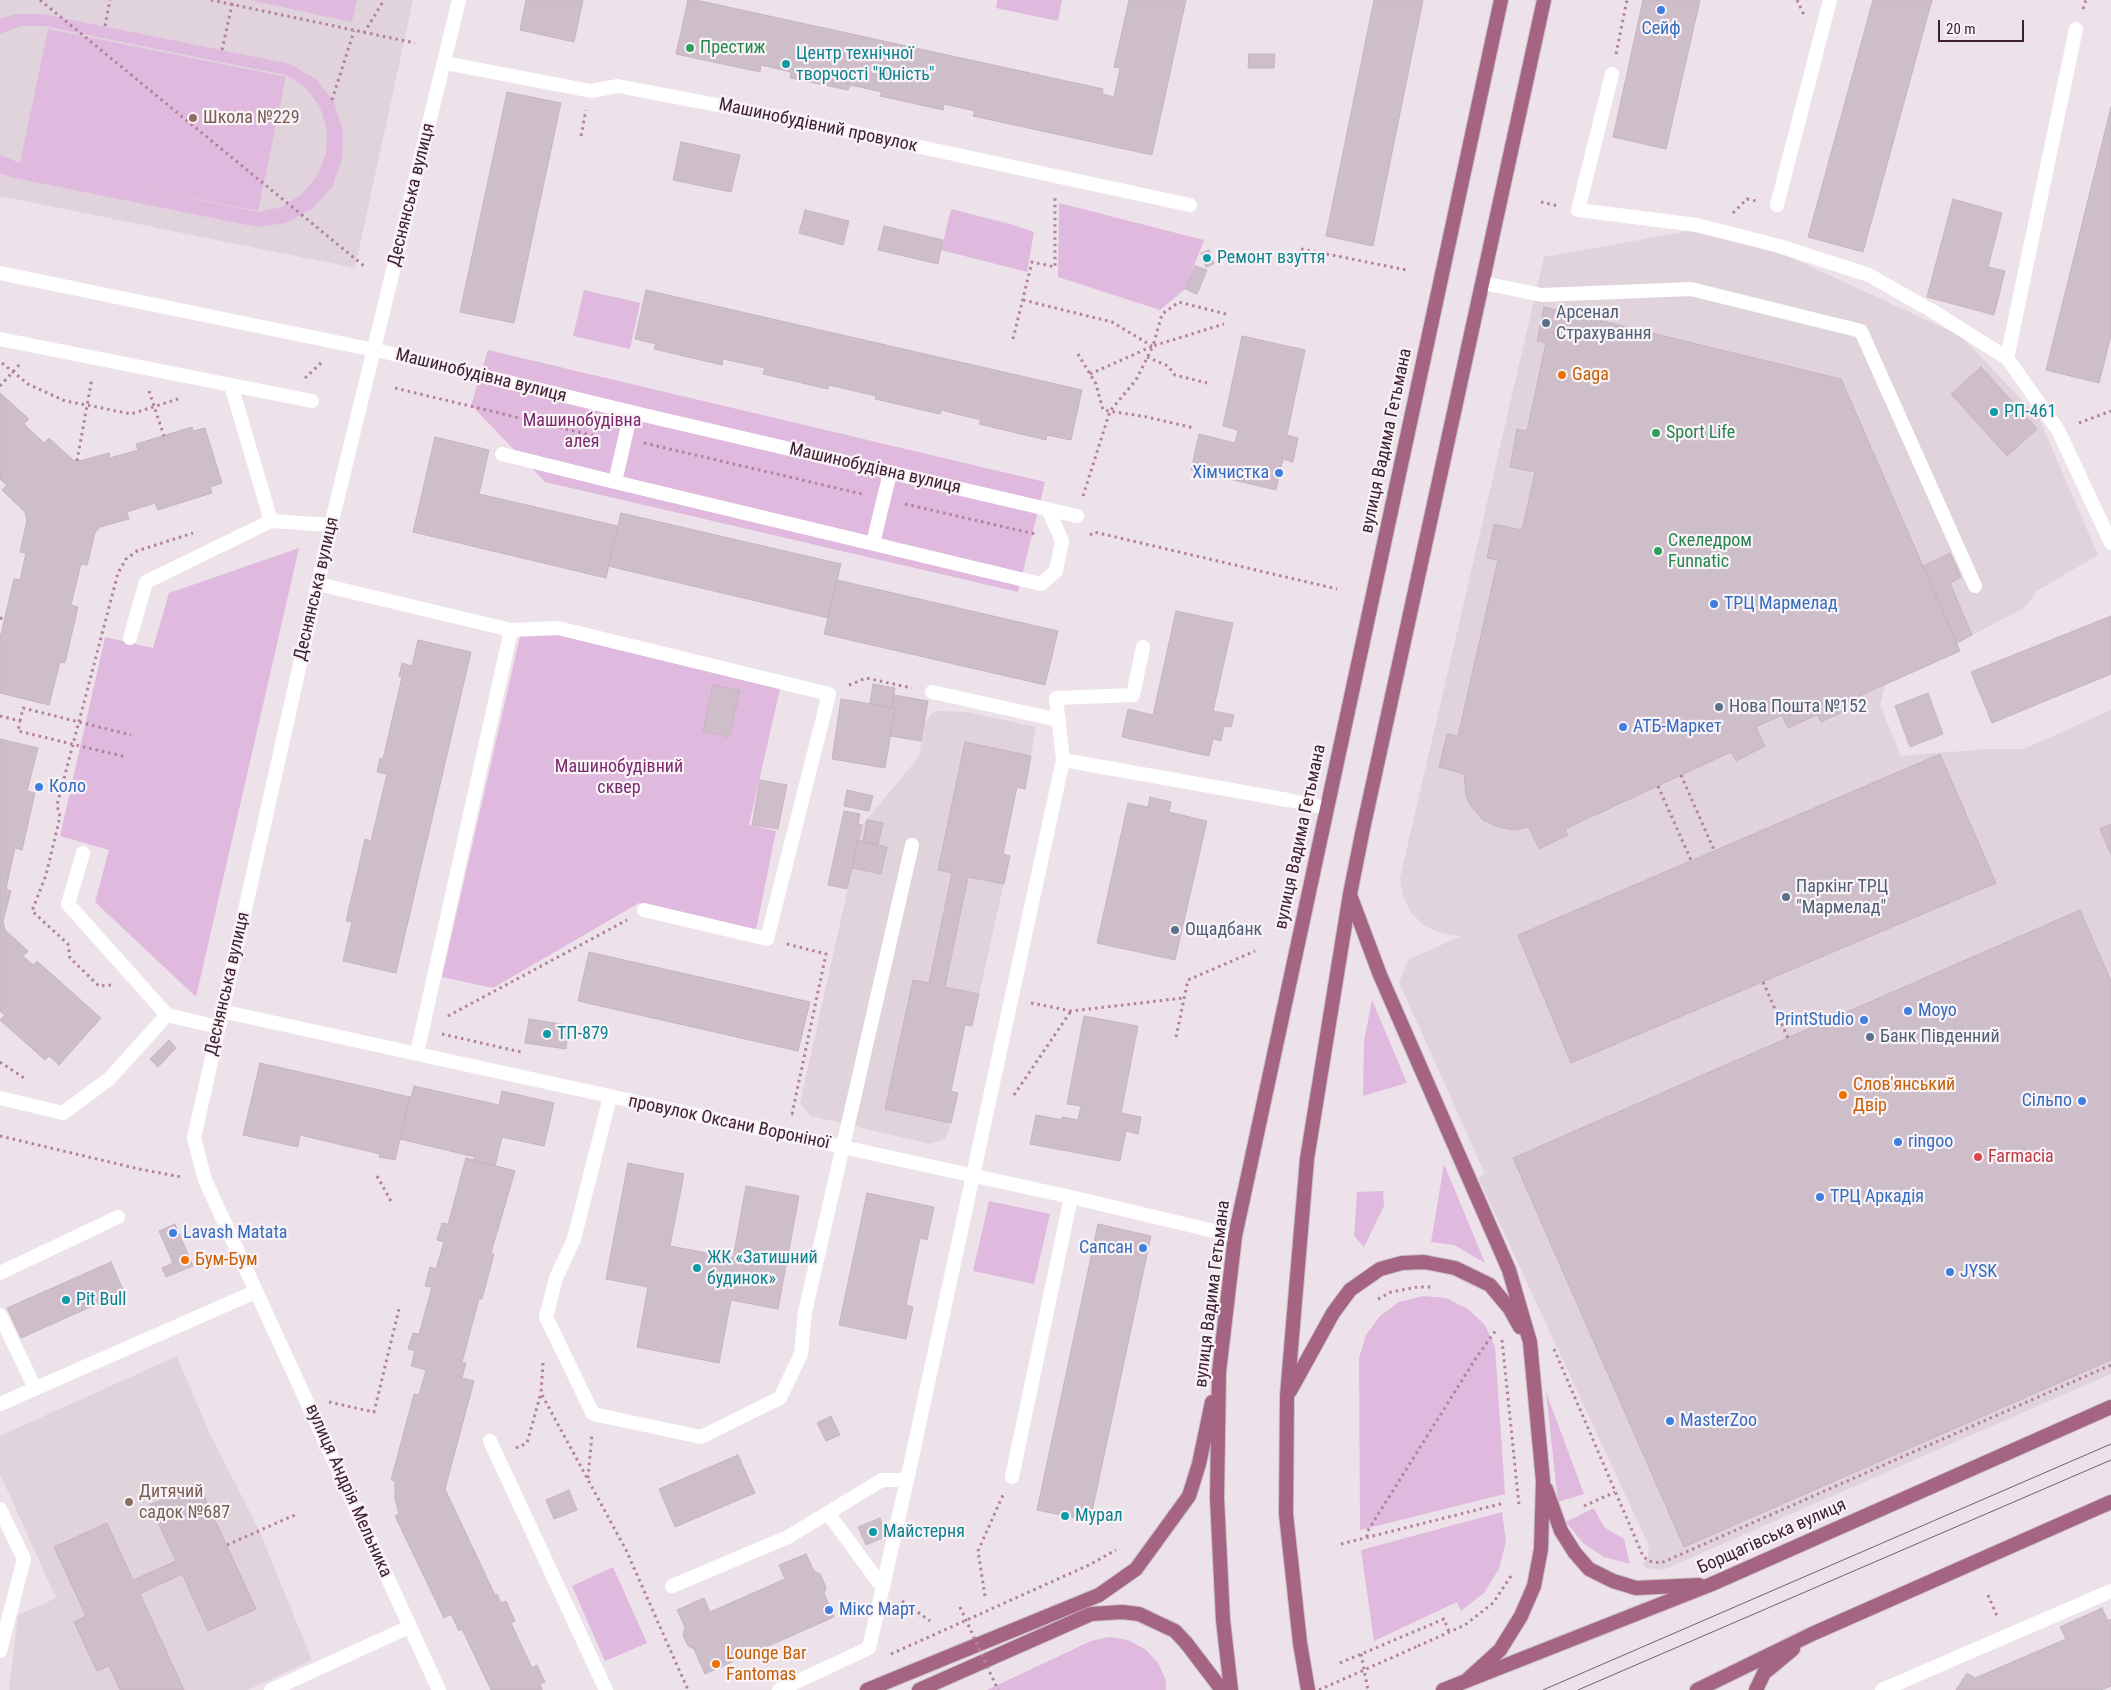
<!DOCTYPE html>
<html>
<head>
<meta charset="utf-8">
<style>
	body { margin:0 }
	#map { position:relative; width:2111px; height:1690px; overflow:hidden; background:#ede2ea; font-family:"Roboto Condensed",sans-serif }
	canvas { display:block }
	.scale { position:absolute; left:1938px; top:20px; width:86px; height:22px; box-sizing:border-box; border:2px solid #402130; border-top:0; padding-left:6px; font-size:15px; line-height:18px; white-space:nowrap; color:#402130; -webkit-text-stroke:4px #f9f3f8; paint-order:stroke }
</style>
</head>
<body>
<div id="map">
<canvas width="2111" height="1690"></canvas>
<div class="scale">20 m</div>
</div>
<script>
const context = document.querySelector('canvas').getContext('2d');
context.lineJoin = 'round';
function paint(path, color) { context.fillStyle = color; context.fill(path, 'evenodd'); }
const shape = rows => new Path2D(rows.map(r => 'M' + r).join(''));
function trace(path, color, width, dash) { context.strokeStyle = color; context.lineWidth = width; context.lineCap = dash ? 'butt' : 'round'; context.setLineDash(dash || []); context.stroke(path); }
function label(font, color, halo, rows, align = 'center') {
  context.font = font + ' "Roboto Condensed",sans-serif'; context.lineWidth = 4.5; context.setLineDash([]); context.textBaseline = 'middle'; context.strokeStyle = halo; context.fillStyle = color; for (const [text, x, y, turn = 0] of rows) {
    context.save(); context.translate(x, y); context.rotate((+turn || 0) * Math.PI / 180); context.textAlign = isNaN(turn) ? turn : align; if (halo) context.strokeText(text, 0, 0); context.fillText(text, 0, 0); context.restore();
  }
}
paint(shape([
	[0,0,413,0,355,268,0,196],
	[1689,231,1779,252,1961,336,2039,418,2098,555,2037,591,2024,608,1957,643,1960,651,1885,685,1880,705,1901,756,1988,749,2024,749,2111,710,2111,1374,1663,1570,1646,1568,1643,1564,1647,1559,1649,1546,1478,1177,1485,1174,1399,982,1409,959,1462,936,1444,934,1426,927,1412,914,1403,897,1400,878,1544,257],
	[934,711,967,712,1036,727,1025,789,1017,788,1003,854,1010,856,972,1026,965,1025,951,1091,958,1093,951,1123,945,1139,930,1144,811,1116,800,1103,862,825,919,757,925,722],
	[177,1356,207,1428,259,1530,312,1660,248,1690,9,1690,18,1615,56,1598,0,1474,0,1436]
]), '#e1d3dc');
paint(shape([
	[250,0,357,0,352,22],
	[997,0,1062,0,1058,21,996,8],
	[15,14,43,14,290,64,316,79,334,102,343,130,342,160,332,187,312,209,286,223,257,227,10,177,0,173,0,155,20,163,48,29,286,77,258,211,132,186,258,212,282,207,302,194,317,176,326,154,327,130,320,107,306,88,286,75,44,26,21,26,0,34,0,19],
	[1059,203,1204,240,1185,289,1160,310,1058,277],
	[951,209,1010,224,1034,232,1027,272,941,250],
	[584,290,640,303,630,349,573,336],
	[488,350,1045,482,1018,592,545,482,471,405],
	[299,548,196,997,95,902,109,850,60,836,105,637,153,648,169,593],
	[558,631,781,685,749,825,776,831,756,930,639,903,493,988,442,977,521,632],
	[1372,1000,1407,1083,1363,1096,1364,1041],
	[1444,1164,1485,1263,1454,1245,1431,1242],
	[1383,1191,1384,1206,1364,1247,1354,1236,1357,1192],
	[989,1201,1050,1214,1034,1284,973,1271],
	[1423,1296,1446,1298,1468,1309,1485,1325,1495,1347,1505,1494,1360,1530,1359,1358,1366,1335,1380,1316,1399,1302],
	[1546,1392,1584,1494,1558,1502],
	[1594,1508,1604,1527,1624,1539,1630,1564,1604,1557,1583,1543,1566,1522],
	[1502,1512,1506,1541,1499,1569,1484,1593,1461,1611,1457,1602,1374,1641,1361,1550],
	[613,1567,647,1643,605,1661,572,1586],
	[1109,1637,1128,1640,1145,1649,1158,1663,1166,1680,1166,1690,987,1690,1091,1641]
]), '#e0bade');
const building = shape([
	[526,0,583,0,574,42,520,30,526,0],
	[688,0,696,0,1103,89,1102,94,1114,97,1120,68,1114,67,1129,0,1186,0,1152,155,973,116,975,111,944,104,943,110,880,96,882,92,850,85,848,90,790,78,791,72,761,65,760,72,676,54,688,0],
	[1374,0,1423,0,1373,246,1326,236,1374,0],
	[1643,0,1700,0,1666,149,1613,137,1643,0],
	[1873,0,1932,0,1863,252,1808,237,1873,0],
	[1249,54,1275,54,1274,68,1248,68,1249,54],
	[507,92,561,103,514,323,460,312,507,92],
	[2111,107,2111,335,2099,383,2046,370,2111,107],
	[681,142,740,155,731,192,673,180,681,142],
	[1953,199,2002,213,1988,267,2005,271,1994,315,1927,297,1953,199],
	[805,210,849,221,843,245,799,233,805,210],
	[884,226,943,240,938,264,878,250,884,226],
	[1209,250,1214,264,1206,267,1201,253,1209,250],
	[1195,266,1207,270,1197,294,1185,289,1195,266],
	[646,290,1082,390,1071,440,1047,435,1046,440,979,424,981,420,941,410,940,414,875,399,876,396,829,385,828,389,763,374,765,368,723,359,722,365,654,349,656,344,635,339,646,290],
	[1544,307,1841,379,1960,651,1848,701,1851,708,1821,722,1817,715,1788,728,1782,715,1756,727,1765,746,1736,761,1731,752,1565,829,1568,835,1539,849,1529,827,1514,830,1498,827,1483,820,1471,806,1466,796,1464,774,1439,767,1447,734,1458,736,1498,560,1487,558,1494,524,1522,530,1535,472,1510,467,1517,429,1527,431,1546,343,1537,341,1544,307],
	[1242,336,1305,350,1287,435,1298,438,1293,462,1283,459,1276,490,1191,470,1199,434,1235,443,1238,430,1223,426,1242,336],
	[1981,367,2037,429,2007,456,1951,394,1981,367],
	[0,393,29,419,24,424,44,443,49,438,73,460,80,461,109,453,110,458,138,450,136,444,192,427,193,431,205,428,222,483,210,487,212,493,158,510,155,503,127,512,129,519,100,527,95,533,87,565,81,564,71,605,78,607,65,663,60,662,49,705,0,693,0,638,14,579,20,580,26,553,20,552,27,520,25,512,2,490,7,485,0,479,0,393],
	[435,437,489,450,479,494,618,526,606,578,413,532,435,437],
	[621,513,841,564,828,618,608,566,621,513],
	[1950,553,1961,577,1950,583,1972,635,1957,643,1923,566,1950,553],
	[837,580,1058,631,1045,685,824,634,837,580],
	[1176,611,1233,623,1213,711,1234,715,1231,727,1224,726,1221,741,1213,739,1209,756,1122,737,1128,709,1153,715,1176,611],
	[2111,616,2111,674,1992,723,1971,672,2111,616],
	[418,640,471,652,396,973,343,961,352,922,346,921,365,839,371,841,387,774,377,772,380,758,383,759,402,677,399,676,402,663,412,666,418,640],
	[873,684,895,688,892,708,870,704,873,684],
	[713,685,740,691,729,737,703,731,713,685],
	[1928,693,1943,734,1910,747,1895,706,1928,693],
	[894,695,928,701,921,741,890,736,895,708,892,708,894,695],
	[841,699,895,708,885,768,832,759,841,699],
	[0,739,38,748,27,791,35,793,22,850,15,848,6,889,11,891,3,921,5,930,28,951,23,956,33,965,37,961,101,1018,59,1065,49,1056,45,1060,0,1020,5,1015,0,1011,0,739],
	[965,742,1031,756,1025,789,1017,787,1003,854,1010,856,1004,884,968,877,945,987,979,994,972,1026,965,1025,951,1091,958,1093,951,1123,885,1109,913,980,929,983,952,873,938,870,965,742],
	[1940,754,1996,883,1571,1063,1518,935,1940,754],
	[760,780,787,785,778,829,752,825,760,780],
	[847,790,873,796,869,811,844,806,847,790],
	[1150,797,1171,802,1169,812,1207,821,1175,960,1097,943,1128,803,1148,807,1150,797],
	[844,811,860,814,858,824,862,825,847,889,828,885,844,811],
	[867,820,883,823,878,845,863,842,867,820],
	[2111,824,2111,855,2100,829,2111,824],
	[858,840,887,847,881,874,852,868,858,840],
	[2080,910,2111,981,2111,1360,1684,1547,1513,1158,2080,910],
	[589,952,810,1002,798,1051,578,1001,589,952],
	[1084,1016,1138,1026,1121,1113,1141,1117,1138,1134,1126,1131,1120,1161,1030,1144,1036,1115,1062,1120,1062,1117,1078,1120,1081,1106,1067,1104,1084,1016],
	[529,1019,569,1025,566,1049,525,1043,529,1019],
	[169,1040,176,1048,158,1067,150,1059,169,1040],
	[260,1063,410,1097,395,1160,379,1157,380,1154,300,1135,298,1147,243,1135,260,1063],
	[414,1086,499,1105,502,1091,554,1103,544,1146,502,1137,495,1166,474,1161,475,1157,400,1139,410,1097,411,1098,414,1086],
	[466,1158,515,1171,491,1253,494,1254,482,1299,479,1299,462,1362,466,1363,462,1378,474,1381,445,1489,495,1595,497,1594,501,1603,506,1601,515,1621,511,1623,532,1668,537,1665,545,1682,540,1684,542,1690,491,1690,462,1629,459,1631,451,1614,444,1618,395,1516,399,1514,395,1499,395,1481,391,1480,414,1394,419,1395,426,1370,411,1366,415,1351,408,1349,413,1333,419,1334,432,1287,425,1286,430,1267,436,1269,444,1242,437,1240,442,1223,448,1224,466,1158],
	[628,1163,684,1174,670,1246,733,1258,746,1186,799,1196,778,1309,731,1300,719,1363,637,1347,648,1287,606,1279,628,1163],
	[867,1193,934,1207,927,1240,920,1238,906,1305,913,1307,906,1339,839,1325,867,1193],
	[175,1224,193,1266,166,1277,162,1268,173,1263,159,1231,175,1224],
	[1098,1224,1151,1236,1090,1521,1037,1510,1098,1224],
	[111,1262,124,1292,21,1338,7,1308,111,1262],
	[831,1416,840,1435,826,1441,817,1423,831,1416],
	[738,1455,755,1493,675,1527,659,1489,738,1455],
	[198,1483,256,1609,208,1631,182,1574,140,1594,184,1690,120,1690,109,1666,97,1671,74,1622,86,1616,54,1547,107,1523,133,1580,176,1561,150,1505,198,1483],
	[569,1490,577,1510,554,1519,546,1500,569,1490],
	[880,1518,887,1536,866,1545,858,1527,880,1518],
	[806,1554,814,1571,820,1574,826,1587,824,1593,834,1617,705,1674,694,1649,688,1646,683,1635,685,1627,677,1610,704,1598,710,1612,785,1579,779,1565,806,1554],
	[2102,1608,2108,1621,2111,1619,2111,1686,2101,1690,1956,1690,1967,1673,1975,1678,2066,1639,2060,1627,2102,1608]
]);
paint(building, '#cebec9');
trace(building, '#c7b4c1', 1);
const primary = shape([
	[1350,895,1380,975,1509,1270,1530,1342,1543,1481,1541,1549,1534,1586,1521,1616,1500,1650,1467,1680],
	[1290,1391,1333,1313,1350,1290,1380,1269,1402,1263,1424,1262,1455,1268,1490,1285,1510,1309,1520,1327],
	[1546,1489,1561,1531,1575,1553,1589,1569,1613,1581,1636,1588,1699,1585],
	[867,1690,1099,1595,1136,1569,1189,1496,1199,1464,1212,1402],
	[919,1690,1091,1614,1122,1612,1139,1614,1175,1631,1187,1644,1222,1690],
	[1231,1690,1223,1620,1217,1498,1219,1372,1235,1236,1501,0],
	[1308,1690,1300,1643,1286,1514,1287,1396,1307,1159,1350,894,1363,829,1544,0],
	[1443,1690,1712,1584,2111,1407],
	[1697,1690,1812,1634,2111,1502],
	[1756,1690,1764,1673,1793,1649]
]);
trace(primary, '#cac1c5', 16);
trace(shape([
	[40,0,364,266],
	[211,0,415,43],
	[1797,0,1804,15],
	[2083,9,2086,0],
	[105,26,110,0],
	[364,33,384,0],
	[222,50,233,0],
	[1616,54,1627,0],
	[332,100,354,31],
	[581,136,586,110],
	[1541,202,1558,206],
	[1733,213,1747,199,1756,201],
	[1301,249,1407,270],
	[1023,300,1112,322,1152,346],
	[1013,339,1032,262,1055,267,1055,196],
	[1078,354,1096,384,1103,410,1147,417,1194,428],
	[1147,357,1168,366,1175,375,1207,383],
	[2,363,28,384,65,401,87,405,131,414,181,398],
	[1090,374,1153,346,1162,314,1179,302,1226,314],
	[305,378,322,362],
	[0,386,20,364],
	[395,388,603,438],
	[149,391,164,436],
	[2079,423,2111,411],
	[644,443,862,494],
	[77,461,92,378],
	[1083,496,1110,411,1136,380,1153,346,1224,324],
	[905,504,1035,534],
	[1090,535,1094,532,1337,589],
	[0,618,4,619],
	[849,685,866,678,912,688],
	[0,716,20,721,18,731,126,757],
	[20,721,23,708,131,735],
	[1681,775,1714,850],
	[1658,786,1691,860],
	[787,944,826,954,792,1114,790,1113],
	[1763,982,1788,1038],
	[111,985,99,986,70,958,68,944,32,911,46,875,60,817,57,805,118,573,126,559,137,551,193,533],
	[1031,1003,1071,1011,1184,998],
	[448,1016,627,920],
	[442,1034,521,1052],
	[1176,1037,1188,980,1255,951],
	[0,1062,27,1080],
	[1014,1095,1071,1011],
	[0,1136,139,1169,182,1177],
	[377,1176,392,1203],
	[1378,1299,1391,1292,1418,1287,1432,1287],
	[1502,1340,1519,1505],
	[1554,1349,1643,1556,1648,1561,1661,1563,2111,1365],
	[543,1363,541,1393,626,1550,688,1690],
	[329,1402,374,1412,399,1309],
	[516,1448,527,1443,541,1393],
	[588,1478,592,1434],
	[1584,1506,1615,1492],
	[1367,1537,1367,1532,1476,1358,1496,1330],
	[1341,1544,1504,1503],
	[227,1545,297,1514],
	[1988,1595,1997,1616],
	[985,1596,978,1551,1003,1495],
	[902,1601,930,1621],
	[1418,1646,1465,1625,1493,1603,1513,1573],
	[891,1654,1089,1565,1116,1550],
	[1361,1654,1368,1690],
	[1340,1663,1444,1619,1449,1632]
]), '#b3819c', 3, [2.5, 4]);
trace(shape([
	[2076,29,2007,358,2058,430,2111,543],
	[445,63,591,91,618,86,795,120,1190,205],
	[1612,74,1578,210,1697,225,1779,246,1869,275,1934,312,2007,358],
	[1777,205,1830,0],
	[1483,283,1542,295,1691,289,1861,331,1975,586],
	[0,339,231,385,271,521],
	[231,385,312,401],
	[502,454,615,482,631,412],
	[615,482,1041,584,1056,571,1062,541,1048,509],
	[873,543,890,473],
	[318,584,511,630,558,628,829,694,767,939,644,910],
	[130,638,146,582,271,521,331,525],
	[932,692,1059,720],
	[1063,760,1288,800,1327,808],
	[83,853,68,904,167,1015,218,1027],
	[417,1053,511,630],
	[610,1097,574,1239,556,1278,546,1317,593,1414,701,1437,780,1398,801,1354,805,1312,912,845],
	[0,1098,63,1113,109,1079,167,1015],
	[0,1273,118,1217],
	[0,1315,35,1388],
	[0,1404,255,1292],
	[490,1441,606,1690],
	[1012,1477,1071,1197],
	[0,1509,24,1559,0,1651],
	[828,1513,883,1588],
	[672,1586,788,1537,882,1480,907,1480,1063,760,1056,698,1133,695,1143,647],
	[271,1690,409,1627],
	[779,1690,869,1648,907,1480],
	[1882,1690,2111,1591]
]), '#fff', 14);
trace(shape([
	[0,273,389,353,631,412,1077,516],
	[221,1011,1071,1197,1235,1236],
	[439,1690,205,1180,194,1138,331,525,459,0]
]), '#fff', 14);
trace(primary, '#a56484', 14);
trace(shape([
	[1543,1690,2111,1444],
	[1578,1690,2111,1460]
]), '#7b5b6b', 1);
trace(shape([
	[960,1607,998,1690],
	[1319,1690,1418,1646]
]), '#b3819c', 3, [2.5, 4]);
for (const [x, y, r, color] of [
	[1661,10,5,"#3f7fe0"],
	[690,48,5,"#2e9e5b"],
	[786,64,5,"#0f9aa8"],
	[193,118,5,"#8d6e63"],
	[1207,258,5,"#0f9aa8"],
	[1546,323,5,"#5c6f8a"],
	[1562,375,5,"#e8710a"],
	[1994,412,5,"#0f9aa8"],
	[1656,433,5,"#2e9e5b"],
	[1279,473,5,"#3f7fe0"],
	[1658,551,5,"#2e9e5b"],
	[1714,604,5,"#3f7fe0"],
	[1719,707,5,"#5c6f8a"],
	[1623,727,5,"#3f7fe0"],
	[39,787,5,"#3f7fe0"],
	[1786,897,5,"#5c6f8a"],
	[1175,930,5,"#5c6f8a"],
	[1908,1011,5,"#3f7fe0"],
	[1864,1020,5,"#3f7fe0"],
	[547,1034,5,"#0f9aa8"],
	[1870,1037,5,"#5c6f8a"],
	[1843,1095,5,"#e8710a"],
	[2082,1101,5,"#3f7fe0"],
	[1898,1142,5,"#3f7fe0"],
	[1978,1157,5,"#e0444e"],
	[1820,1197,5,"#3f7fe0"],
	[173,1233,5,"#3f7fe0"],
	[1143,1248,5,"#3f7fe0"],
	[185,1260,5,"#e8710a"],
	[697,1268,5,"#0f9aa8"],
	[1950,1272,5,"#3f7fe0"],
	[66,1300,5,"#0f9aa8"],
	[1670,1421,5,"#3f7fe0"],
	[129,1502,5,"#8d6e63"],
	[1065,1516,5,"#0f9aa8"],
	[873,1532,5,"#0f9aa8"],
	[829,1610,5,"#3f7fe0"],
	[716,1664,5,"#e8710a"]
]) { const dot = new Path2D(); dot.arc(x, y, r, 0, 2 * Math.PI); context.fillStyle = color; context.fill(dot); trace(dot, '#f9f3f8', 2); }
label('18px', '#366cbe', '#f9f3f8', [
	["Сейф",1661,29,"center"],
	["Хімчистка",1269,473,"right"],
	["ТРЦ Мармелад",1724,604],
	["АТБ-Маркет",1633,727],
	["Коло",49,787],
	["Moyo",1918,1011],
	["PrintStudio",1854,1020,"right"],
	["Сільпо",2072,1101,"right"],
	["ringoo",1908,1142],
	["ТРЦ Аркадія",1830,1197],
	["Lavash Matata",183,1233],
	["Сапсан",1133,1248,"right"],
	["JYSK",1960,1272],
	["MasterZoo",1680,1421],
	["Мікс Март",839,1610]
], 'left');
label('18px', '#27864d', '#f9f3f8', [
	["Престиж",700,48],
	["Sport Life",1666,433],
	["Скеледром",1668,541],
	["Funnatic",1668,562]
], 'left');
label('18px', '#0d838f', '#f9f3f8', [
	["Центр технічної",796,54],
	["творчості \"Юність\"",796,75],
	["Ремонт взуття",1217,258],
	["РП-461",2004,412],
	["ТП-879",557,1034],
	["ЖК «Затишний",707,1258],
	["будинок»",707,1279],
	["Pit Bull",76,1300],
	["Мурал",1075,1516],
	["Майстерня",883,1532]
], 'left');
label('18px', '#785e54', '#f9f3f8', [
	["Школа №229",203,118],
	["Дитячий",139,1492],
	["садок №687",139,1513]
], 'left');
label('18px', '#402130', '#f9f3f8', [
	["Машинобудівний провулок",818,126,12],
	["Деснянська вулиця",412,195,-76],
	["Машинобудівна вулиця",481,376,14],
	["вулиця Вадима Гетьмана",1387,441,-78],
	["Машинобудівна вулиця",875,469,13],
	["Деснянська вулиця",317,589,-77],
	["вулиця Вадима Гетьмана",1301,837,-78],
	["Деснянська вулиця",228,984,-77],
	["провулок Оксани Вороніної",729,1123,12],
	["вулиця Вадима Гетьмана",1213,1294,-83],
	["вулиця Андрія Мельника",348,1491,66],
	["Борщагівська вулиця",1772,1537,-24]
]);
label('18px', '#4e5e75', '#f9f3f8', [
	["Арсенал",1556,313],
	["Страхування",1556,334],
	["Нова Пошта №152",1729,707],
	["Паркінг ТРЦ",1796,887],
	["\"Мармелад\"",1796,908],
	["Ощадбанк",1185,930],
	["Банк Південний",1880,1037]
], 'left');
label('18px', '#c56008', '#f9f3f8', [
	["Gaga",1572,375],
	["Слов'янський",1853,1085],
	["Двір",1853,1106],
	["Бум-Бум",195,1260],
	["Lounge Bar",726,1654],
	["Fantomas",726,1675]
], 'left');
label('18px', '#79296d', '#f9f3f8', [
	["Машинобудівна",582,421],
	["алея",582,442],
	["Машинобудівний",619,767],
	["сквер",619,788]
]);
label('18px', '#be3a42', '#f9f3f8', [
	["Farmacia",1988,1157]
], 'left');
</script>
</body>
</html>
